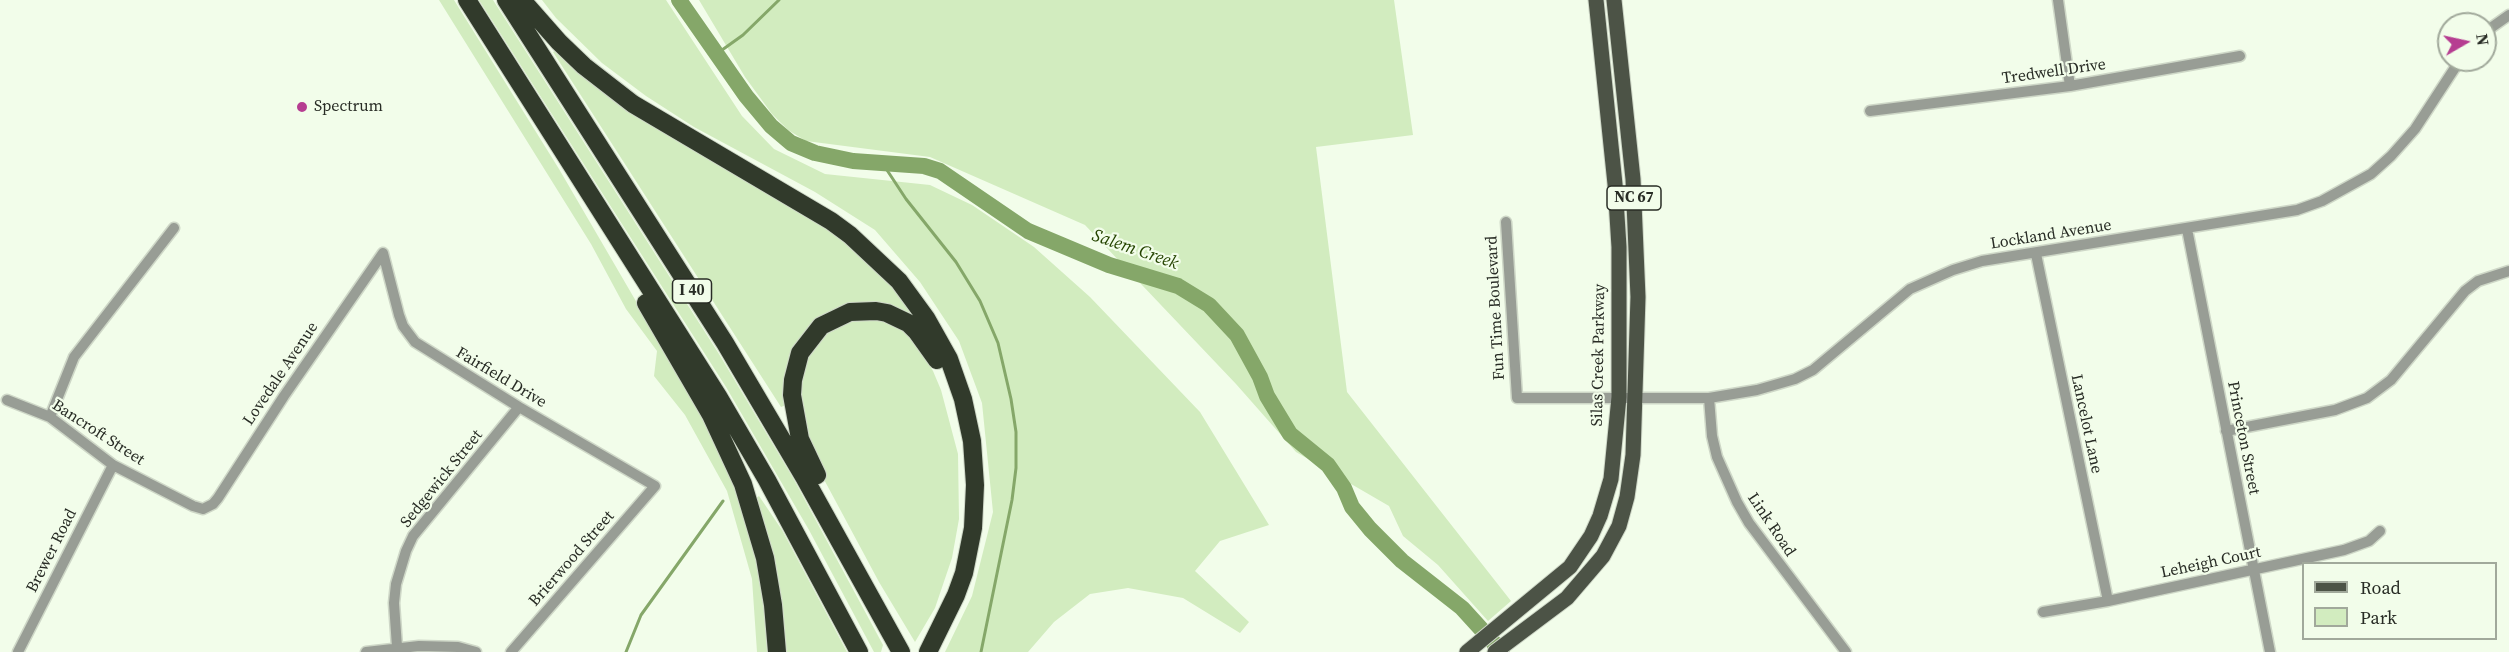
<!DOCTYPE html>
<html>
<head>
<meta charset="utf-8">
<style>
	body { margin:0 }
	#map { position:relative; width:2509px; height:652px; overflow:hidden; background:#f2fdea; font-family:"Source Serif 4",serif }
	canvas { display:block }
	.legend { position:absolute; left:2302px; top:562px; width:195px; height:78px; box-sizing:border-box; background:#f2fdea; border:2px solid #a1a99b; margin:0; padding:8px 10px; list-style:none; font-size:18px; color:#282c25 }
	.legend li { display:flex; align-items:center; gap:12px; height:30px }
	.legend b { width:30px; border:2px solid #a1a99b }
	.north { position:absolute; left:2437px; top:12px; width:60px; height:60px; box-sizing:border-box; background:#f2fdea; border:2px solid #a1a99b; border-radius:50%; rotate:81deg; font-size:16px; font-weight:700; line-height:24px; text-align:center; color:#282c25 }
	.north::after { content:''; display:block; margin:auto; width:21px; height:27px; background:#b63d91; clip-path:polygon(50% 0,100% 100%,50% 72%,0 100%) }
</style>
</head>
<body>
<div id="map">
<canvas width="2509" height="652"></canvas>
<ul class="legend">
<li><b style="height:8px;background:#4c5346"></b>Road</li>
<li><b style="height:16px;background:#d2ecbf"></b>Park</li>
</ul>
<div class="north">N</div>
</div>
<script>
const context = document.querySelector('canvas').getContext('2d');
context.lineJoin = 'round';
function paint(path, color) { context.fillStyle = color; context.fill(path, 'evenodd'); }
const shape = rows => new Path2D(rows.map(r => 'M' + r).join(''));
function trace(path, color, width, dash) { context.strokeStyle = color; context.lineWidth = width; context.lineCap = dash ? 'butt' : 'round'; context.setLineDash(dash || []); context.stroke(path); }
function label(font, color, halo, rows, align = 'center') {
  context.font = font + ' "Source Serif 4",serif'; context.lineWidth = 4.5; context.setLineDash([]); context.textBaseline = 'middle'; context.strokeStyle = halo; context.fillStyle = color; for (const [text, x, y, turn = 0] of rows) {
    context.save(); context.translate(x, y); context.rotate((+turn || 0) * Math.PI / 180); context.textAlign = isNaN(turn) ? turn : align; if (halo) context.strokeText(text, 0, 0); context.fillText(text, 0, 0); context.restore();
  }
}
paint(shape([
	[439,0,454,0,559,169,690,394,719,451,733,480,756,557,765,612,767,652,757,652,752,579,727,491,685,415,654,376,657,351,626,309,591,244],
	[479,0,493,0,719,354,793,478,855,593,883,645,881,652,874,652,809,530,726,387],
	[542,0,666,0,742,116,774,149,825,174,930,185,972,205,1034,247,1090,297,1200,412,1269,525,1220,541,1195,571,1249,622,1240,633,1183,598,1128,588,1090,594,1054,622,1028,652,945,652,972,596,993,512,982,403,959,341,920,282,875,230,815,192,694,127,646,96,602,63,556,18],
	[699,0,1394,0,1413,135,1316,147,1347,392,1511,601,1488,621,1438,565,1403,536,1389,506,1296,452,1236,384,1085,225,930,157,806,141,788,130,772,114,745,77],
	[558,49,837,233,879,268,915,316,824,319,786,405,781,407,553,52],
	[848,318,886,320,909,332,933,371,941,390,958,454,959,519,952,558,935,608,915,642,879,582,813,459,797,405,801,367,819,335],
	[759,496,782,530,847,652,783,652,755,499]
]), '#d2ecbf');
trace(shape([
	[715,55,743,35,779,0],
	[883,164,906,199,956,262,980,301,998,343,1011,399,1016,432,1016,468,1012,500,981,652],
	[626,652,641,615,723,501]
]), '#85a769', 3);
trace(shape([
	[679,0,746,96,771,126,791,143,815,153,853,161,924,166,940,171,1028,231,1109,265,1178,286,1209,305,1237,335,1260,377,1267,396,1290,434,1328,465,1344,488,1352,507,1370,529,1402,561,1462,608,1502,652]
]), '#85a769', 16);
const minor = shape([
	[2058,0,2070,86],
	[2485,32,2509,15],
	[1870,111,2070,86,2240,56],
	[1506,222,1517,398,1709,398,1757,390,1795,379,1813,370,1910,289,1953,270,1982,261,2297,210,2322,201,2371,174,2391,156,2415,129,2460,60],
	[2187,229,2270,652],
	[383,253,399,315,403,326,415,342,519,407,655,486,511,652],
	[2036,254,2108,601],
	[1709,398,1712,436,1717,457,1737,502,1749,523,1846,652],
	[7,400,50,417,113,465,193,506,203,509,213,504,218,498,284,396,383,253],
	[50,417,74,357,174,228],
	[2226,431,2335,410,2367,398,2391,380,2465,291,2478,281,2509,271],
	[2043,612,2108,601,2344,550,2369,541,2380,531],
	[397,647,394,603,396,584,406,551,413,536,519,407],
	[18,652,113,465],
	[366,652,419,646,458,647,476,652]
]);
const primary = shape([
	[1467,652,1570,567,1591,536,1600,516,1611,479,1619,397,1619,247,1615,184,1596,0],
	[1495,652,1567,598,1603,556,1619,526,1627,497,1633,455,1638,297,1633,179,1614,0]
]);
const motorway = shape([
	[467,0,718,396,767,480,859,652],
	[506,0,725,343,804,477,901,652],
	[522,0,559,42,584,66,633,104,831,221,850,235,899,281,926,318,949,359,963,399,972,441,975,485,973,528,964,573,956,595,928,652],
	[646,303,711,415,743,484,765,558,773,605,777,652],
	[817,475,800,439,792,395,793,380,800,353,821,326,850,312,876,311,887,313,908,323,917,332,937,360]
]);
trace(minor, '#ced7c7', 13);
trace(primary, '#ced7c7', 17);
trace(motorway, '#ced7c7', 20);
trace(minor, '#989d95', 10);
trace(primary, '#4c5346', 15);
trace(motorway, '#313a2b', 18);
for (const [x, y, r, color] of [
	[302,107,6,"#b63d91"]
]) { const dot = new Path2D(); dot.arc(x, y, r, 0, 2 * Math.PI); context.fillStyle = color; context.fill(dot); trace(dot, '#f2fdea', 2); }
for (const [x, y, w] of [
	[1634,198,54],
	[692,291,39]
]) { const box = new Path2D(); box.roundRect(x - w / 2, y - 12, w, 24, 4.5); context.fillStyle = '#f2fdea'; context.fill(box); trace(box, '#282c25', 1.5); }
label('bold 15px', '#282c25', null, [
	["NC 67",1634,198],
	["I 40",692,291]
]);
label('16px', '#282c25', '#f2fdea', [
	["Tredwell Drive",2054,72,-8],
	["Lockland Avenue",2051,235,-9],
	["Fun Time Boulevard",1496,308,-93],
	["Silas Creek Parkway",1599,355,-89],
	["Lovedale Avenue",281,374,-56],
	["Fairfield Drive",501,378,31],
	["Lancelot Lane",2086,424,78],
	["Bancroft Street",98,433,33],
	["Princeton Street",2243,438,79],
	["Sedgewick Street",442,479,-51],
	["Link Road",1771,525,56],
	["Brewer Road",52,551,-63],
	["Brierwood Street",572,559,-49],
	["Leheigh Court",2211,563,-12]
]);
label('16px', '#282c25', '#f2fdea', [
	["Spectrum",314,107]
], 'left');
label('italic 18px', '#254400', '#f2fdea', [
	["Salem Creek",1135,250,19]
]);
</script>
</body>
</html>
